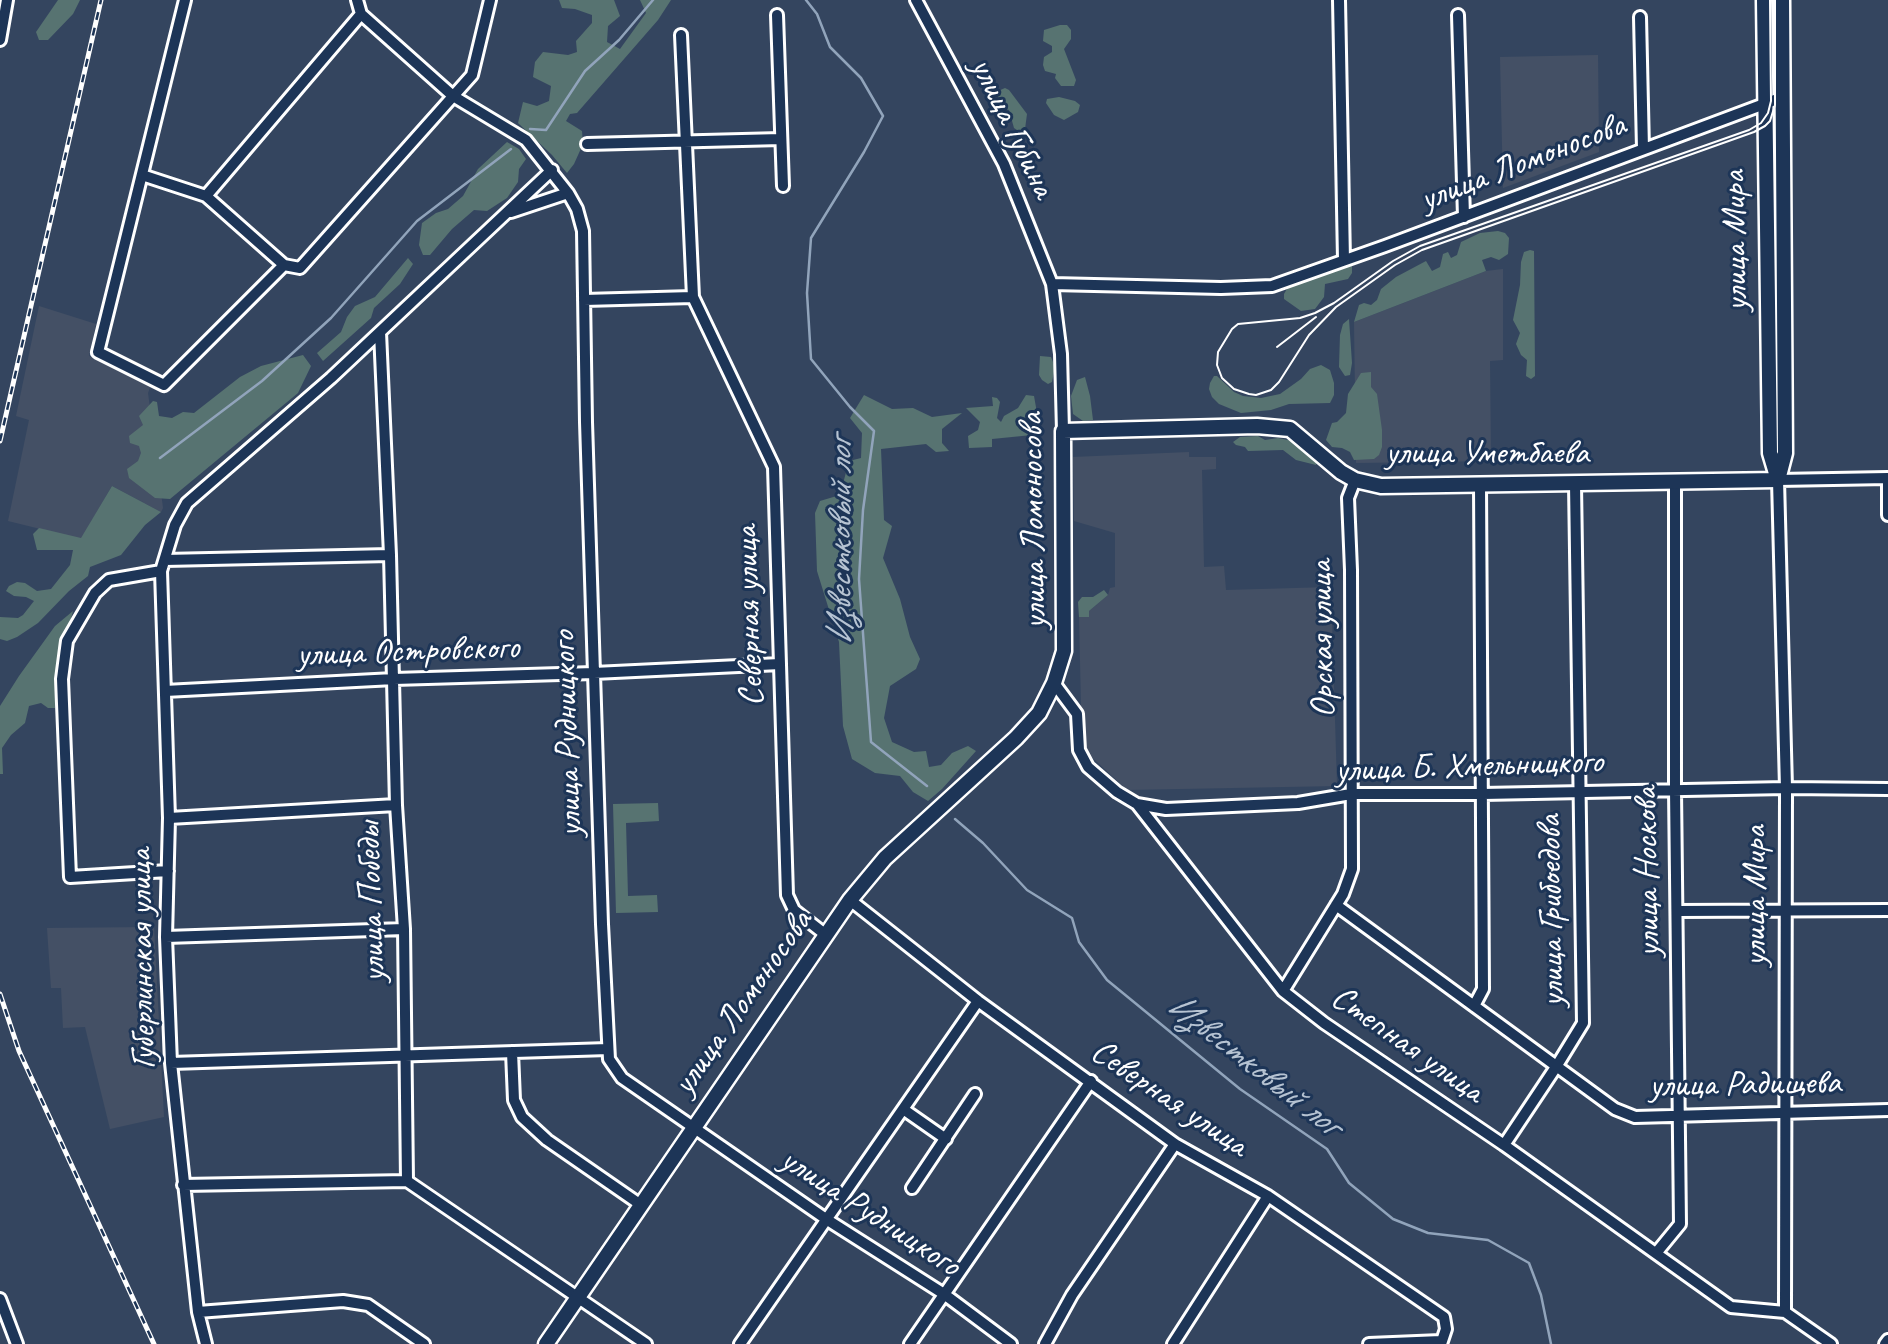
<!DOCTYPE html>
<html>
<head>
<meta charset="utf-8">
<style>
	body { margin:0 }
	canvas { display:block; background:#34455f }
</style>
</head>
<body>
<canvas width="1888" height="1344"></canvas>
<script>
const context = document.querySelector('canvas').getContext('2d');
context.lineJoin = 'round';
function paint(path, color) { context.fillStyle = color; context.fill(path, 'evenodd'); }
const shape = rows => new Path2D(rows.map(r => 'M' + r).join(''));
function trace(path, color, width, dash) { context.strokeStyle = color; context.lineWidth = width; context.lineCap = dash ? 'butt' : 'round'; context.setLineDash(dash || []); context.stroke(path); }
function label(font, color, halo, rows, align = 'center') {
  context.font = font + ' Caveat,sans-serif'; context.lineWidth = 6; context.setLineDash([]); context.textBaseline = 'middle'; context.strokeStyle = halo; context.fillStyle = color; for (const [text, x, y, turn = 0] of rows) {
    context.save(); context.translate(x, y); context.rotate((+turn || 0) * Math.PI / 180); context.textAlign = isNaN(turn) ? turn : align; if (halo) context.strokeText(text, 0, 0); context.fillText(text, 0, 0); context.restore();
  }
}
paint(shape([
	[1598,55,1599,152,1503,188,1500,57],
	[1503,269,1503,360,1490,361,1491,461,1356,463,1354,322,1486,271],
	[39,306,96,324,89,356,152,382,148,393,163,508,161,512,112,486,81,539,8,521,29,420,16,416],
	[1189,452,1189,457,1216,457,1216,469,1202,470,1204,567,1224,566,1226,590,1331,587,1337,786,1127,790,1082,748,1079,617,1089,617,1089,611,1108,595,1110,588,1115,587,1115,533,1074,521,1073,457],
	[154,927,164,1117,110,1129,85,1027,63,1028,61,988,51,988,47,928]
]), '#445065');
paint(shape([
	[58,0,80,0,73,14,48,40,39,40,36,32],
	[559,0,614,0,620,16,608,26,607,42,620,49,646,13,640,0,671,0,658,20,577,113,570,114,566,121,582,131,583,144,574,164,567,173,552,155,518,123,523,102,537,106,549,101,551,86,533,77,535,62,543,52,568,55,577,52,576,41,592,23,592,15,575,9,562,8],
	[1060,25,1067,25,1071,30,1071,39,1064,49,1076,80,1074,86,1061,86,1055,78,1056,74,1045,71,1043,65,1044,57,1052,52,1052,46,1043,41,1044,30],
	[1005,88,1009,90,1027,114,1025,129,1020,132,1014,128,1009,110,1002,108,998,100,998,91],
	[1059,97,1075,101,1080,105,1078,112,1064,120,1054,115,1046,103,1047,99],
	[507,142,519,149,526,159,519,169,518,182,507,198,487,211,474,210,452,229,430,255,423,255,419,245,422,223,436,213,448,209,463,196,478,169],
	[1498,231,1505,233,1509,238,1508,254,1499,260,1491,257,1482,260,1486,271,1354,322,1359,305,1364,303,1371,305,1377,300,1381,289,1396,277,1426,261,1432,271,1440,267,1443,254,1448,252,1451,258,1457,255,1461,242,1480,233],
	[1530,250,1534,251,1535,376,1531,379,1526,376,1527,360,1521,355,1516,344,1520,333,1513,320,1520,285,1521,262,1524,252],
	[408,258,413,264,400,284,374,308,371,318,323,361,317,353,341,332,347,317,355,306,375,297],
	[1348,263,1352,266,1352,273,1348,279,1325,284,1324,297,1315,309,1301,311,1284,299,1284,294,1288,287],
	[1349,319,1352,363,1350,375,1345,376,1339,367,1340,335,1343,324],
	[303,355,311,366,298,393,170,499,155,498,129,478,127,469,138,461,141,453,139,446,130,443,129,436,143,425,139,416,153,401,157,402,159,416,172,418,183,412,194,413,240,377,261,366],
	[1040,356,1051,357,1055,367,1052,382,1048,384,1042,380,1039,375],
	[1321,365,1330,370,1334,383,1334,395,1330,403,1289,404,1271,410,1241,413,1219,404,1212,397,1209,389,1210,383,1214,376,1217,376,1234,392,1243,396,1261,398,1280,394,1301,379,1310,369],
	[1371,372,1371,387,1377,394,1382,430,1382,447,1379,455,1374,459,1354,460,1350,452,1342,448,1332,447,1326,440,1332,423,1337,422,1346,413,1348,394,1361,373],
	[1085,377,1090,396,1093,420,1083,421,1073,414,1071,396,1077,380],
	[864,395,892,409,913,408,932,417,962,413,942,429,942,443,949,451,936,452,926,444,881,449,884,520,892,526,883,558,900,599,910,637,920,659,916,669,890,686,884,718,892,742,914,752,926,751,929,767,941,765,952,753,968,746,976,751,942,789,928,801,913,792,900,776,875,773,852,759,843,726,839,642,817,571,815,513,820,501,840,495,849,461,861,458,862,433,850,418],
	[1026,395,1034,396,1037,413,1039,448,1033,448,1032,435,992,439,992,447,969,448,968,436,978,430,980,422,966,408,993,406,992,397,997,398,1000,402,997,418,1001,422,1004,416,1018,408],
	[1258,436,1265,440,1278,438,1298,442,1314,457,1317,462,1316,465,1296,460,1283,450,1248,451,1245,447,1236,445,1233,442,1240,437],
	[112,486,161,512,145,525,121,555,90,567,88,576,69,591,38,623,17,637,7,641,0,639,0,617,18,618,23,615,34,601,26,597,14,596,6,591,9,586,17,582,25,583,37,591,51,589,70,565,73,550,37,550,33,534,39,528,81,538],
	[1104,590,1108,595,1089,611,1089,617,1079,617,1078,602,1082,597,1093,597],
	[73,611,55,682,55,708,48,708,41,703,29,706,25,723,11,735,2,748,3,774,0,774,0,706,19,676,55,626],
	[658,803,659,821,626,823,628,896,657,895,658,912,616,913,613,804]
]), '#577371');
trace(shape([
	[806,0,817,14,830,47,861,78,883,116,864,152,811,238,807,293,811,359,850,407,874,431,863,510,859,579,871,742,927,786],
	[530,129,546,130,585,71,619,40,653,0],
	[160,458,262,381,331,318,417,221,511,149],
	[955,819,983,843,1027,890,1072,918,1079,942,1107,980,1240,1089,1327,1149,1349,1183,1393,1219,1428,1233,1488,1240,1529,1263,1541,1295,1551,1344]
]), '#91a4bb', 2.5);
const minor = shape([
	[185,0,98,352,164,385,284,265,300,268,472,75,490,0],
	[357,0,361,14],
	[916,0,1004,164,1052,284,1061,354,1063,431],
	[1339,0,1344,260],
	[361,14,453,96,526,140,568,193,577,209,583,231,586,422,602,924,609,1059,622,1078,826,1219,944,1294,1011,1344],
	[777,15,783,186],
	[1458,15,1464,217],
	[1640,17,1643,149],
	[681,35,693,297,774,467,787,895,794,910,826,935],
	[0,40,7,0],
	[587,144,781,139],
	[142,175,206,196,284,265],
	[206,196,361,14],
	[511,212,568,193],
	[1052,284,1221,288,1272,286,1385,246,1783,97],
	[584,300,693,297],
	[380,332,390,555,396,805,404,929,407,1181,646,1344],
	[1888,478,1888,515],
	[165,560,390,555],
	[161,571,109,580,95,593,67,641,62,679,70,877,168,871],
	[1054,683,1077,714,1079,750,1088,767,1117,792,1137,804,1283,991,1324,1023,1504,1145,1731,1307,1785,1312,1831,1344],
	[165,691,394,679,594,673,780,664],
	[1137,804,1166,809,1298,803,1351,794,1483,794,1786,788,1888,789],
	[169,818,396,805],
	[850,900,978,1001,1175,1144,1268,1196,1444,1317,1446,1329,1441,1344],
	[1336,905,1615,1109,1635,1117,1888,1110],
	[1677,911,1888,910],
	[166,937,404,929],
	[1283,991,1343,894,1352,869,1351,570,1348,498,1355,480],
	[1474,1006,1483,989,1480,486],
	[512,1052,514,1100,522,1117,547,1140,641,1205],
	[171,1063,608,1049],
	[903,1109,946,1139],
	[1504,1145,1556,1067,1583,1023,1575,484],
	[183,1185,407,1181],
	[912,1188,975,1094],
	[1657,1252,1680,1224,1675,790,1675,482],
	[0,1299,17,1344],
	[198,1312,343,1301,368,1305,424,1344],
	[1785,1312,1786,788,1778,480,1888,478],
	[206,1344,198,1312,171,1063,166,937,169,818,161,571,175,525,187,503,331,378,552,170],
	[740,1344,978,1001],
	[910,1344,1091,1081],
	[1045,1344,1072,1295,1175,1144],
	[1173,1344,1268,1196],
	[1369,1344,1441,1341],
	[1885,1344,1888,1340]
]);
const major = shape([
	[1764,0,1770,453,1778,480],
	[1778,480,1785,453,1782,0],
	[546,1344,850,900,885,858,1016,738,1039,713,1054,683,1064,651,1063,431,1257,426,1290,429,1341,472,1355,480,1381,486,1778,480]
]);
trace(minor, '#fff', 16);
trace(major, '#fff', 19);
trace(minor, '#1d3557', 10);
trace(major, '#1d3557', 14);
trace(shape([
	[1770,0,1771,101,1768,113,1761,123,1749,130,1420,246,1393,261,1334,303,1315,313,1300,318,1238,324,1232,329,1218,352,1217,365,1222,378,1234,389,1249,394,1256,395,1271,390,1279,382,1309,335,1336,307,1395,265,1422,250,1754,132,1765,126,1770,121,1775,105,1775,0],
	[1277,347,1316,317]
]), '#fff', 2);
const rail = shape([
	[0,441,101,0],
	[0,994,19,1051,154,1344]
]);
trace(rail, '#fff', 5);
trace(rail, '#1d3557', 2.5, [8]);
label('35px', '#fff', '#1d3557', [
	["улица Губина",1012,128,64],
	["улица Ломоносова",1523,163,-21],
	["улица Мира",1736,241,-91],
	["улица Уметбаева",1487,454],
	["улица Ломоносова",1034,521,-91],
	["Северная улица",750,616,-92],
	["Орская улица",1323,639,-91],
	["улица Островского",408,652,-2],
	["улица Рудницкого",568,734,-92],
	["улица Б. Хмельницкого",1469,767,-2],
	["улица Носкова",1648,872,-91],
	["улица Мира",1756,896,-90],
	["улица Победы",372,902,-92],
	["улица Грибоедова",1552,911,-91],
	["Губерлинская улица",143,959,-91],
	["улица Ломоносова",743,1003,-55],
	["Степная улица",1407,1045,35],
	["улица Радищева",1745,1085,-1],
	["Северная улица",1169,1099,34],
	["улица Рудницкого",870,1213,33]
]);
label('italic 37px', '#b6c3d2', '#1d3557', [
	["Известковый лог",841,542,-90],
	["Известковый лог",1253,1065,38]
]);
</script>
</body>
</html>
